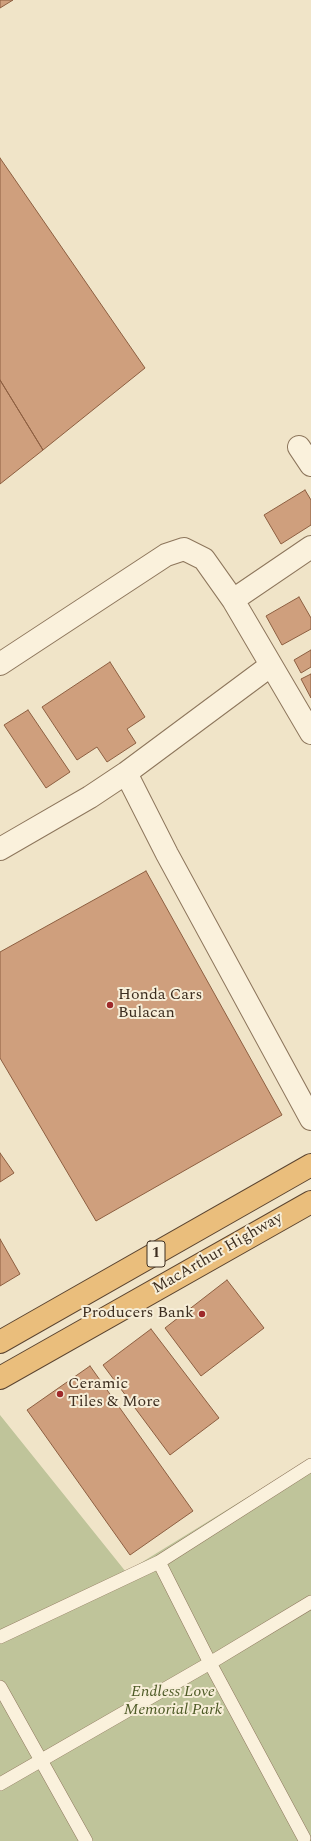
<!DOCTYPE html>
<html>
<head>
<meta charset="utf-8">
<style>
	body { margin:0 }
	canvas { display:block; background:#f0e4c8 }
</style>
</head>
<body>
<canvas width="311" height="1841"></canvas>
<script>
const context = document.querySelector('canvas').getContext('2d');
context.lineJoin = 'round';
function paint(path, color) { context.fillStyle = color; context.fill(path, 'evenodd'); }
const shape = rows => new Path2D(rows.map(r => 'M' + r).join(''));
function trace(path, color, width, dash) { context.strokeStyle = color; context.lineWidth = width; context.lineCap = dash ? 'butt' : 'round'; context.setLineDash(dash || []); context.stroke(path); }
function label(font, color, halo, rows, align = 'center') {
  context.font = font + ' Spectral,serif'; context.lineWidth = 4; context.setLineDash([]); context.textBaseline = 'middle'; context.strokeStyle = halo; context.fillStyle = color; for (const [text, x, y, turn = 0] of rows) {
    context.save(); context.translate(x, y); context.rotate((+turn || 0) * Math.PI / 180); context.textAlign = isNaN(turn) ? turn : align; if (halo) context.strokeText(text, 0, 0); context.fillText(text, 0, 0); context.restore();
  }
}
paint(shape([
	[0,1415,126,1572,311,1458,311,1841,0,1841]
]), '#bfc49a');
const building = shape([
	[0,0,13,0,0,8,0,0],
	[0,158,145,368,43,450,0,380,0,158],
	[0,380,43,450,0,484,0,380],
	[305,490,311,500,311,525,281,544,264,515,305,490],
	[299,597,311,618,311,629,282,645,266,616,299,597],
	[311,650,311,667,301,673,294,660,311,650],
	[110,662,145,717,127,729,136,743,107,762,97,747,77,760,42,707,110,662],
	[311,674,311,698,301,679,311,674],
	[28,710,70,772,46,788,4,725,28,710],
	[146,871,282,1115,96,1221,0,1058,0,952,146,871],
	[0,1153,14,1173,0,1182,0,1153],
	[0,1239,20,1274,0,1286,0,1239],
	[227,1280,264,1328,201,1376,165,1328,227,1280],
	[151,1329,219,1418,170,1455,103,1365,151,1329],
	[90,1366,193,1511,130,1555,27,1410,90,1366]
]);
paint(building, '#cf9f7d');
trace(building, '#8d5f41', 1);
const service = shape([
	[159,1562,210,1663,304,1838],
	[0,1637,159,1562,311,1465],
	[0,1687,86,1841],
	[0,1784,210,1663,311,1602]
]);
const minor = shape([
	[299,447,311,465],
	[233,600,311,547],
	[0,664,166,555,184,549,204,559,233,600,311,733],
	[126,773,167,854,311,1119],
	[0,849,90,797,126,773,270,666]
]);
const trunk = shape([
	[0,1342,311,1165],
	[0,1378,311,1202]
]);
trace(service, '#8d765c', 14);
trace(minor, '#8d765c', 24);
trace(trunk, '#5b4430', 24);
trace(service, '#faf1dc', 13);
trace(minor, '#faf1dc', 22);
trace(trunk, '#eabe7c', 22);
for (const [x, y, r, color] of [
	[110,1005,4,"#9e2a2b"],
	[202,1314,4,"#9e2a2b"],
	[60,1394,4,"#9e2a2b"]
]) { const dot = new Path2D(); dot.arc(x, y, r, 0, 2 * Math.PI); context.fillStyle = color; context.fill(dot); trace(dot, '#f7eed8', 1.5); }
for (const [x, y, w] of [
	[156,1254,18]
]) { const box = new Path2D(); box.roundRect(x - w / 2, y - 13, w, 26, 3); context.fillStyle = '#f7eed8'; context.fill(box); trace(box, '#3d2e20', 1); }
label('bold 15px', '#3d2e20', null, [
	["1",156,1254]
]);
label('16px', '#3d2e20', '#f7eed8', [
	["Honda Cars",118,996],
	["Bulacan",118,1014],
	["Producers Bank",194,1314,"right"],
	["Ceramic",68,1385],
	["Tiles & More",68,1403]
], 'left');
label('16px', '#3d2e20', '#f7eed8', [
	["MacArthur Highway",218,1254,-30]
]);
label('italic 16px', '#4d5a26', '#f7eed8', [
	["Endless Love",173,1693],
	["Memorial Park",173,1711]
]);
</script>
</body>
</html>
